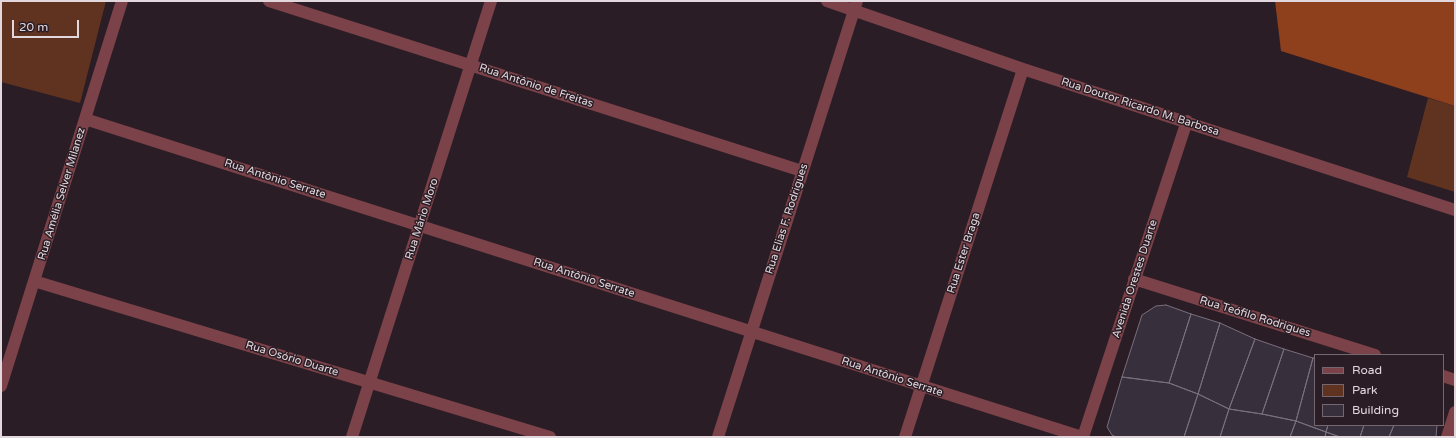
<!DOCTYPE html>
<html>
<head>
<meta charset="utf-8">
<style>
	body { margin:0 }
	#map { position:relative; width:1456px; height:438px; overflow:hidden; background:#2b1d25; font-family:"Varela Round",sans-serif }
	canvas { display:block }
	.frame { position:absolute; inset:0; border:2px solid #e1d7dd; pointer-events:none }
	.legend { position:absolute; left:1314px; top:354px; width:130px; height:72px; box-sizing:border-box; background:#2b1d25; border:1px solid #74676f; margin:0; padding:5px 7px; list-style:none; font-size:12px; color:#e1d7dd }
	.legend li { display:flex; align-items:center; gap:8px; height:20px }
	.legend b { width:20px; border:1px solid #74676f }
	.scale { position:absolute; left:12px; top:20px; width:67px; height:18px; box-sizing:border-box; border:2px solid #e1d7dd; border-top:0; padding-left:5px; font-size:12px; line-height:14px; white-space:nowrap; color:#e1d7dd; -webkit-text-stroke:3px #2b1d25; paint-order:stroke }
</style>
</head>
<body>
<div id="map">
<canvas width="1456" height="438"></canvas>
<div class="frame"></div>
<ul class="legend">
<li><b style="height:5px;background:#7b4249"></b>Road</li>
<li><b style="height:11px;background:#603321"></b>Park</li>
<li><b style="height:11px;background:#372f3c"></b>Building</li>
</ul>
<div class="scale">20 m</div>
</div>
<script>
const context = document.querySelector('canvas').getContext('2d');
context.lineJoin = 'round';
function paint(path, color) { context.fillStyle = color; context.fill(path, 'evenodd'); }
const shape = rows => new Path2D(rows.map(r => 'M' + r).join(''));
function trace(path, color, width, dash) { context.strokeStyle = color; context.lineWidth = width; context.lineCap = dash ? 'butt' : 'round'; context.setLineDash(dash || []); context.stroke(path); }
function label(font, color, halo, rows, align = 'center') {
  context.font = font + ' "Varela Round",sans-serif'; context.lineWidth = 3; context.setLineDash([]); context.textBaseline = 'middle'; context.strokeStyle = halo; context.fillStyle = color; for (const [text, x, y, turn = 0] of rows) {
    context.save(); context.translate(x, y); context.rotate((+turn || 0) * Math.PI / 180); context.textAlign = isNaN(turn) ? turn : align; if (halo) context.strokeText(text, 0, 0); context.fillText(text, 0, 0); context.restore();
  }
}
paint(shape([
	[1,1,106,1,80,103,1,82],
	[1428,98,1455,106,1455,192,1407,177]
]), '#603321');
paint(shape([
	[1275,1,1455,1,1455,106,1281,51]
]), '#8e3f1c');
const building = shape([
	[1166,305,1191,314,1169,383,1122,377,1142,315,1156,306,1166,305],
	[1191,314,1220,323,1198,394,1169,383,1191,314],
	[1220,323,1255,339,1229,409,1198,394,1220,323],
	[1255,339,1284,349,1262,414,1229,409,1255,339],
	[1284,349,1313,358,1296,421,1262,414,1284,349],
	[1313,358,1315,358,1315,425,1328,425,1326,432,1296,421,1313,358],
	[1122,377,1169,383,1198,394,1184,437,1116,437,1112,435,1107,427,1122,377],
	[1198,394,1229,409,1220,437,1184,437,1198,394],
	[1229,409,1262,414,1296,421,1290,437,1220,437,1229,409],
	[1296,421,1326,432,1325,437,1290,437,1296,421],
	[1328,425,1364,425,1360,437,1340,437,1326,432,1328,425],
	[1364,425,1394,425,1389,437,1360,437,1364,425],
	[1394,425,1437,425,1436,437,1389,437,1394,425],
	[1326,432,1340,437,1325,437,1326,432]
]);
paint(building, '#372f3c');
trace(building, '#796f7e', 1);
trace(shape([
	[269,1,802,171],
	[827,1,1023,69,1455,210],
	[85,119,1082,437],
	[1134,279,1375,355],
	[34,281,550,437],
	[1443,376,1455,380],
	[1,386,122,1],
	[352,437,491,1],
	[718,437,857,1],
	[905,437,1023,69],
	[1083,437,1187,121],
	[1447,437,1455,412]
]), '#7b4249', 12);
label('11px', '#e1d7dd', '#2b1d25', [
	["Rua Antônio de Freitas",536,86,18],
	["Rua Doutor Ricardo M. Barbosa",1140,107,18],
	["Rua Antônio Serrate",275,179,18],
	["Rua Amélia Selver Milanez",62,194,-73],
	["Rua Mário Moro",422,219,-72],
	["Rua Elias F. Rodrigues",787,219,-72],
	["Rua Ester Braga",964,253,-72],
	["Rua Antônio Serrate",584,278,18],
	["Avenida Orestes Duarte",1135,279,-72],
	["Rua Teófilo Rodrigues",1255,317,17],
	["Rua Osório Duarte",292,359,17],
	["Rua Antônio Serrate",892,377,18]
]);
</script>
</body>
</html>
